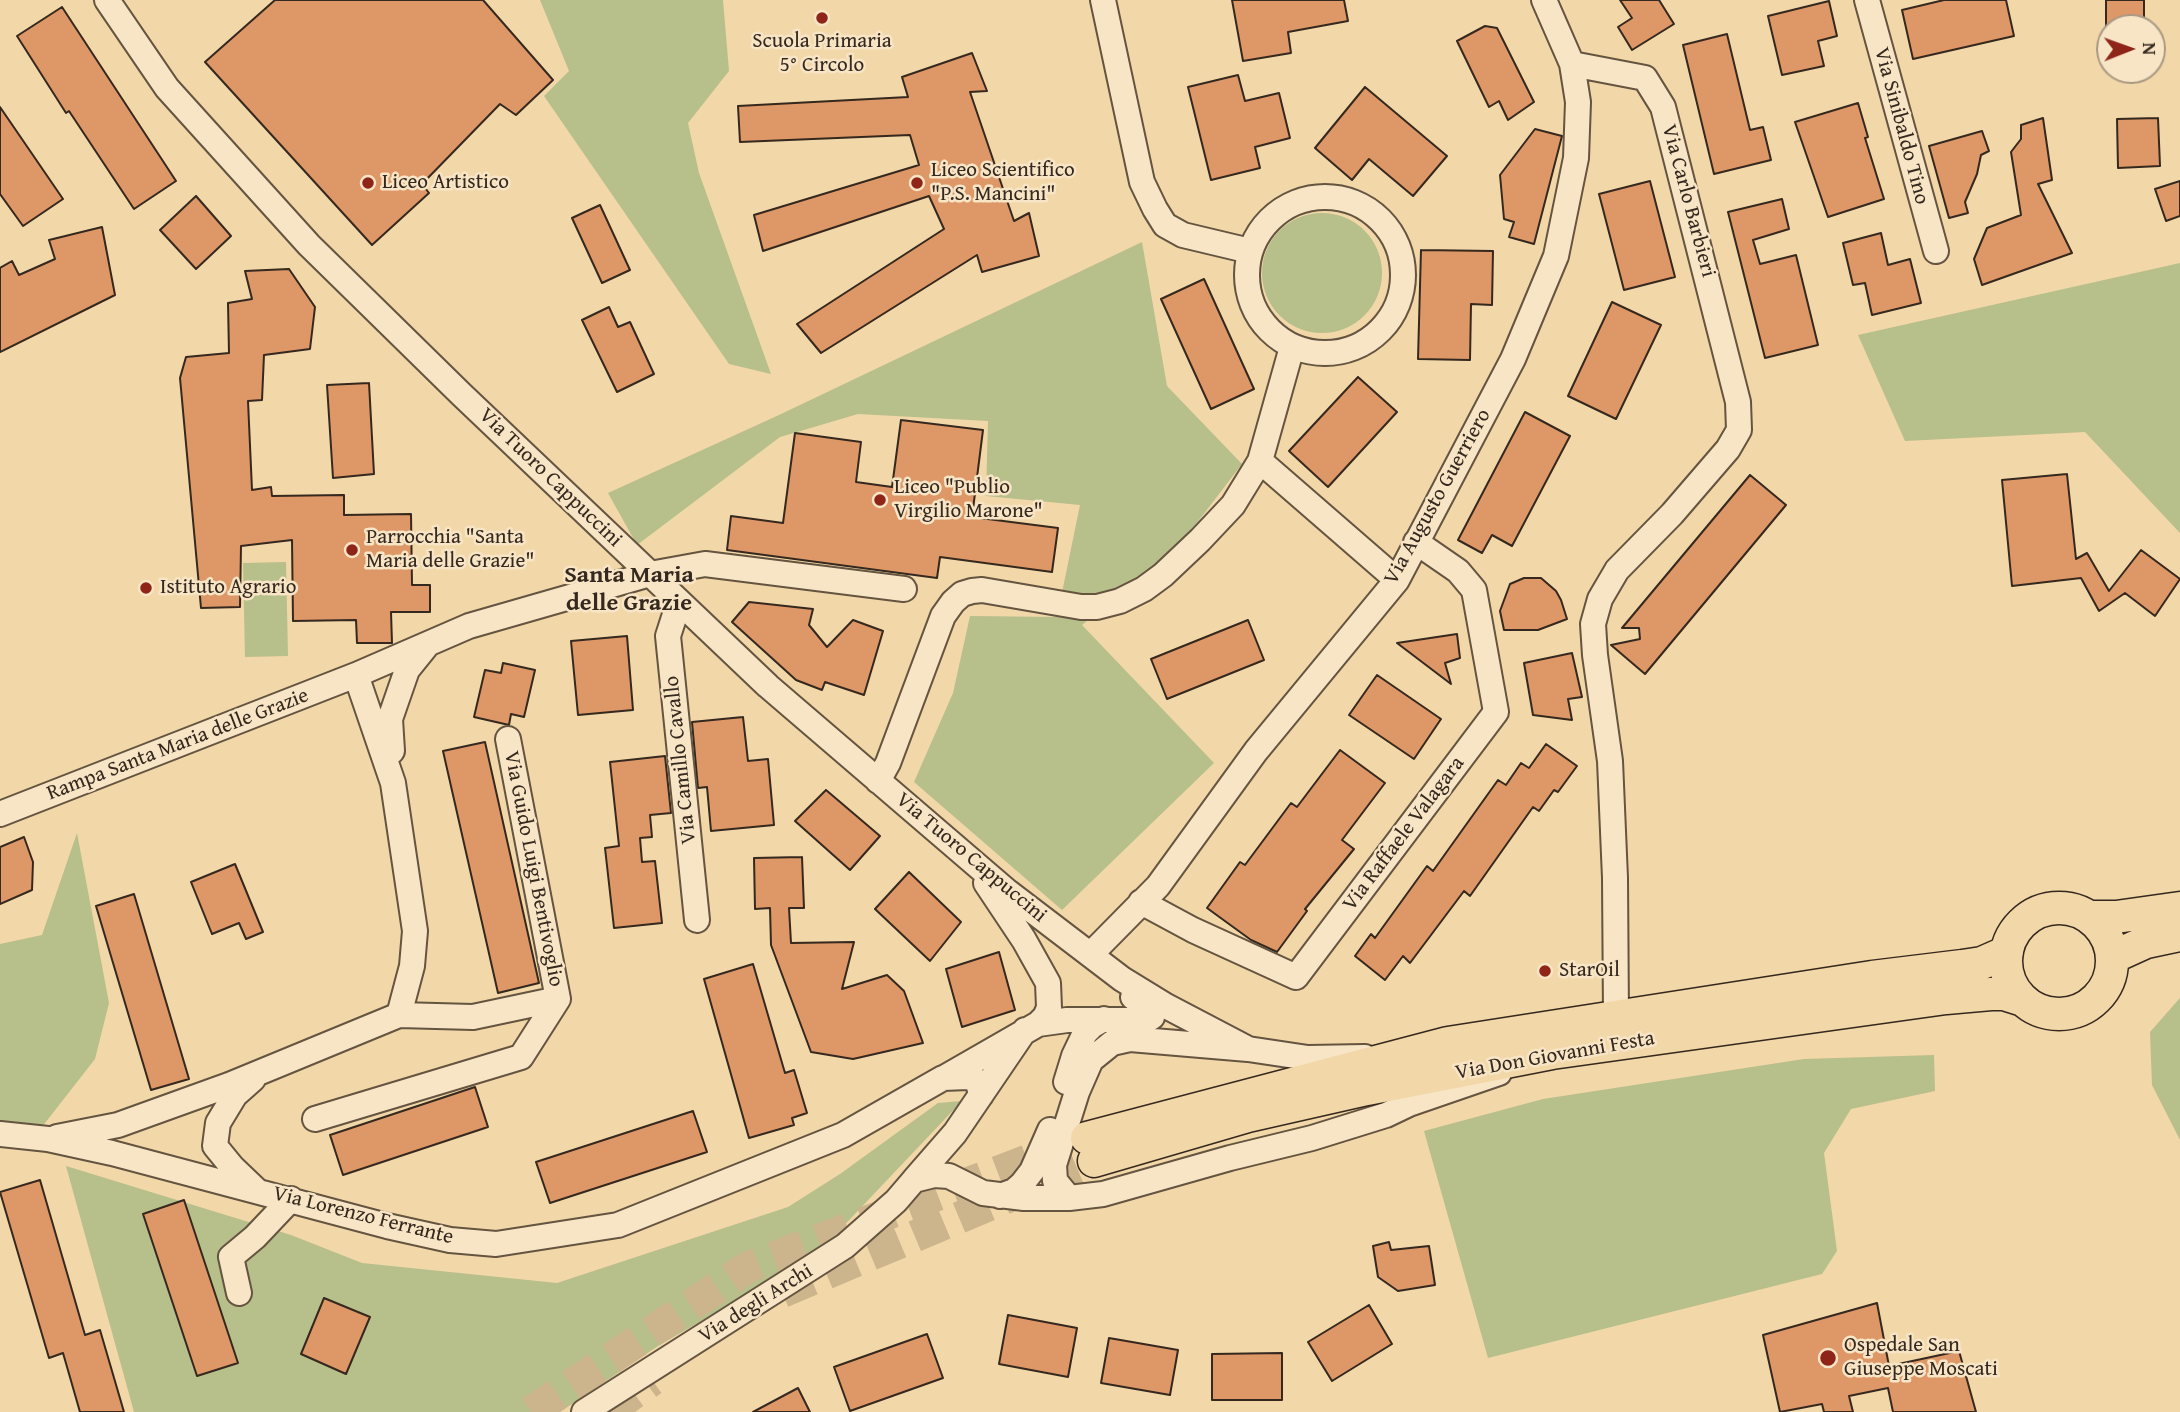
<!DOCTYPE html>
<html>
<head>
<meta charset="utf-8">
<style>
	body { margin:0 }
	#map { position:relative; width:2180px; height:1412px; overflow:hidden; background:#f2d7a8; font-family:"Gentium Book Plus",serif }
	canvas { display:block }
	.north { position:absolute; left:2096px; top:14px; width:70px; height:70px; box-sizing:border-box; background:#f7e5c6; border:2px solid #a99983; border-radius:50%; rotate:89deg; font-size:19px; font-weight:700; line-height:28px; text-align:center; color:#35281e }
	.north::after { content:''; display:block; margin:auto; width:24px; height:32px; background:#8f2418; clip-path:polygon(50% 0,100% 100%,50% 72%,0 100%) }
</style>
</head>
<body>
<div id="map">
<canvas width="2180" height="1412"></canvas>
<div class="north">N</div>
</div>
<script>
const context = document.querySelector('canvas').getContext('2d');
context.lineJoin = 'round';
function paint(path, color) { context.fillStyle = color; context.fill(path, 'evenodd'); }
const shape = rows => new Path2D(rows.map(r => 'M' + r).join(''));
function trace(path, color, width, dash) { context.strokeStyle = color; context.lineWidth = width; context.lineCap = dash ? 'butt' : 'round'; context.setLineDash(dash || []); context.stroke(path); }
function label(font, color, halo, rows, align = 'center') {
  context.font = font + ' "Gentium Book Plus",serif'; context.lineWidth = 5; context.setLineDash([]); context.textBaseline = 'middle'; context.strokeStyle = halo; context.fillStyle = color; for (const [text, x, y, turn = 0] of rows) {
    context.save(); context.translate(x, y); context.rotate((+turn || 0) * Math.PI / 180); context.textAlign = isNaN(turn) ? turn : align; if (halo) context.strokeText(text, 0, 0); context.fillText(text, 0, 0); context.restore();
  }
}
paint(shape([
	[540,0,723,0,729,71,688,123,699,173,771,374,729,364,544,96,569,71],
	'1262 273a60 60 0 1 1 120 0a60 60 0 1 1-120 0Z',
	[1142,242,1167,386,1242,464,1183,541,1082,625,1214,763,1062,910,914,782,953,693,970,616,1057,617,1080,505,986,496,988,421,858,414,780,437,637,545,608,493,779,415],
	[2180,263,2180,533,2085,432,1905,441,1858,335],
	[286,562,288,656,245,657,243,563],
	[77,833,109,1003,95,1059,38,1132,0,1123,0,944,42,935],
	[2180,998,2180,1140,2152,1085,2150,1032],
	[1934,1055,1935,1091,1851,1109,1824,1153,1837,1251,1822,1274,1488,1358,1424,1131,1543,1099,1804,1059],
	[962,1101,817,1254,658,1346,560,1412,134,1412,66,1166,291,1235,362,1263,557,1283,788,1207,840,1174,938,1103]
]), '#b7bf8b');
const building = shape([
	[275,0,483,0,553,80,516,115,500,104,422,184,429,193,372,245,205,62,275,0],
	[1232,0,1344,0,1348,21,1288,32,1291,53,1243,61,1232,0],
	[1620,0,1659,0,1674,24,1632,50,1618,27,1632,18,1620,0],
	[1944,0,2006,0,2014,36,1913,59,1902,10,1944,0],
	[2106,0,2144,0,2144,28,2106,28,2106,0],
	[1829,1,1837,36,1818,41,1824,66,1782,75,1768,16,1829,1],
	[62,7,176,181,134,209,69,111,66,113,17,36,62,7],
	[1485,26,1497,28,1534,102,1508,120,1499,101,1489,107,1457,41,1485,26],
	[1727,34,1750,130,1763,127,1771,160,1714,174,1683,45,1727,34],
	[972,53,987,91,970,92,1014,221,1029,213,1039,256,982,272,977,255,821,353,797,324,944,229,929,196,763,251,754,215,919,165,910,135,740,142,738,106,908,97,902,77,972,53],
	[1238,75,1245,101,1279,93,1290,138,1255,147,1260,168,1211,180,1188,87,1238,75],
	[1365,87,1447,156,1413,196,1369,159,1352,180,1315,148,1365,87],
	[1858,103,1868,137,1865,138,1884,199,1828,217,1795,122,1858,103],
	[0,107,63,199,23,226,0,194,0,107],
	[2043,118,2052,180,2038,184,2072,253,1982,285,1974,259,1987,228,2021,215,2011,152,2021,139,2021,125,2043,118],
	[2158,118,2160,166,2118,168,2117,119,2158,118],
	[1535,129,1562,136,1534,244,1509,237,1514,222,1504,219,1500,175,1535,129],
	[1982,131,1989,151,1981,155,1977,174,1965,202,1968,213,1949,218,1929,146,1982,131],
	[1650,181,1675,277,1624,290,1599,194,1650,181],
	[2180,181,2180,216,2166,221,2155,189,2180,181],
	[196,196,231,236,196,269,160,230,196,196],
	[1782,199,1789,229,1753,240,1760,264,1796,255,1818,345,1765,358,1728,212,1782,199],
	[600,205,630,270,602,283,572,218,600,205],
	[102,227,115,295,0,352,0,268,12,261,19,275,55,259,49,240,102,227],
	[1881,233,1888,265,1910,259,1921,303,1872,315,1865,283,1853,285,1843,243,1881,233],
	[1421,250,1493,251,1492,305,1471,304,1470,360,1418,359,1421,250],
	[289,269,315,307,310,349,264,355,262,400,248,401,252,490,271,487,272,496,344,495,344,515,411,514,412,585,430,585,430,612,391,612,392,643,357,643,356,620,293,621,292,540,241,546,240,607,201,608,180,378,186,357,229,353,228,303,252,299,245,271,289,269],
	[1204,279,1254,389,1211,409,1161,299,1204,279],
	[1612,302,1661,325,1616,419,1568,396,1612,302],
	[609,307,618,327,630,322,654,374,617,392,582,320,609,307],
	[1358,377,1397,412,1328,487,1289,451,1358,377],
	[369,383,374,474,333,478,327,385,369,383],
	[1525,412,1570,436,1512,546,1492,535,1482,553,1458,540,1525,412],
	[901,420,983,430,972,517,1058,528,1052,572,940,557,937,578,727,550,731,516,783,523,795,433,861,442,856,482,892,487,901,420],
	[2067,474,2076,559,2087,553,2109,591,2141,550,2180,579,2155,616,2125,593,2099,611,2081,578,2012,586,2002,480,2067,474],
	[1750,475,1786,505,1645,674,1611,645,1640,639,1639,628,1622,628,1750,475],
	[1524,578,1541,578,1556,591,1561,600,1567,619,1538,630,1504,630,1500,611,1510,584,1524,578],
	[749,602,813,609,809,625,827,647,853,620,883,631,864,695,825,682,822,690,796,680,732,622,749,602],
	[1248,620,1264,660,1167,699,1151,659,1248,620],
	[1457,634,1460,658,1445,663,1451,684,1397,643,1457,634],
	[627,636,633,710,578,715,571,641,627,636],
	[1572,653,1582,697,1568,699,1572,720,1533,715,1524,663,1572,653],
	[503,663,535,670,524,717,511,714,509,725,474,717,485,670,501,673,503,663],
	[1377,675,1441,719,1414,759,1349,715,1377,675],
	[743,717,748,761,768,759,774,825,711,831,707,787,698,788,692,722,743,717],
	[485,742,539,983,498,993,443,751,485,742],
	[1546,744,1577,766,1558,792,1554,790,1539,811,1533,807,1470,896,1464,891,1410,963,1403,956,1385,980,1355,956,1371,934,1375,938,1427,866,1433,871,1498,780,1506,785,1521,763,1529,768,1546,744],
	[1340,750,1385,783,1342,840,1354,849,1305,909,1307,911,1277,952,1251,940,1207,908,1240,862,1245,865,1291,803,1297,807,1340,750],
	[665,756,671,813,650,815,652,837,640,838,642,862,655,861,662,923,614,928,605,848,619,846,610,762,665,756],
	[826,790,880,836,850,870,795,821,826,790],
	[24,837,33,862,32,890,0,904,0,847,24,837],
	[802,857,804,908,789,908,791,943,854,942,842,989,887,975,904,991,923,1043,853,1059,811,1052,771,945,770,908,755,909,754,858,802,857],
	[235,864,263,932,246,939,239,923,212,934,191,882,235,864],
	[909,872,961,922,930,961,875,909,909,872],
	[134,894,189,1079,151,1090,96,906,134,894],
	[999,952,1015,1010,962,1027,946,969,999,952],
	[753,964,785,1073,794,1070,807,1113,792,1118,794,1125,749,1138,704,979,753,964],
	[475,1087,488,1127,343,1175,330,1135,475,1087],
	[693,1111,707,1152,550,1203,536,1162,693,1111],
	[40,1180,85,1335,100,1330,124,1412,80,1412,63,1353,49,1358,0,1192,40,1180],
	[184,1200,238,1363,197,1376,143,1214,184,1200],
	[1389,1242,1391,1250,1429,1246,1435,1285,1398,1291,1378,1277,1373,1246,1389,1242],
	[324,1298,370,1317,346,1374,301,1354,324,1298],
	[1877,1303,1889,1366,1959,1351,1976,1412,1893,1412,1888,1388,1849,1396,1853,1412,1824,1412,1822,1404,1780,1412,1763,1335,1877,1303],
	[1369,1305,1392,1344,1332,1381,1308,1342,1369,1305],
	[1008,1315,1077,1328,1068,1377,999,1364,1008,1315],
	[927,1334,943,1378,850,1411,834,1367,927,1334],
	[1109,1338,1178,1350,1170,1395,1101,1383,1109,1338],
	[1282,1353,1282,1400,1212,1400,1212,1354,1282,1353],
	[798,1388,810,1412,753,1412,798,1388]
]);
paint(building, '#de9767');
trace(building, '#35281e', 2);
trace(shape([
	[782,1292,1094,1161],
	[531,1412,748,1267,1063,1147],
	[608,1412,652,1380]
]), '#ccb48c', 32, [32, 16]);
const minor = shape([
	[107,0,167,88,309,245,462,395,768,686,1008,892,1122,979,1166,1006,1248,1049],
	[1103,0,1142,182,1155,209,1165,225,1183,235,1250,251],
	[1867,0,1936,251],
	[1572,64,1645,78,1663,107,1738,402,1739,430,1728,449,1672,514,1617,570,1600,599,1593,624,1595,655,1610,761,1615,878,1616,1016],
	'1247 275a78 78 0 1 1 156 0a78 78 0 1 1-156 0Z',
	[1292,347,1260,461,1397,580],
	[679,602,668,636,697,920],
	[392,751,390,719,407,670,428,644],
	[878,781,888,763,943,616,953,602,962,594,972,591,982,590,1081,607,1097,607,1120,601,1144,589,1163,575,1200,540,1233,505,1260,461],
	[0,814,356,675,469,626,650,574,705,564,904,589],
	[986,883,1024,940,1048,983,1049,1008,1045,1017,1038,1024],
	[1141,902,1193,930,1296,977,1496,712,1474,590,1458,571,1416,542],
	[1091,954,1158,886,1256,751,1397,580,1513,359,1556,256,1576,158,1578,102,1572,64,1544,0],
	[399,1015,473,1017,558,999,508,739],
	[1025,1030,955,1133,914,1180,934,1175,949,1176,983,1193,1024,1198,1069,1198,1103,1194,1230,1158,1312,1138,1386,1115,1409,1104,1499,1073],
	[944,1078,1038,1024,1067,1020,1147,1020,1152,1017,1152,1011,1133,997],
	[253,1079,235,1095,218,1123,215,1146,233,1168,255,1189],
	[1066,1082,1074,1056,1085,1033,1092,1026,1104,1019],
	[315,1119,521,1057,558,999],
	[0,1134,48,1139,112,1153,387,1226,450,1240,496,1244,618,1225,843,1135,943,1078,968,1077,974,1079,978,1082,981,1095],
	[57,1137,118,1125,229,1085,399,1015,412,966,415,931,393,783,356,675],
	[1000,1196,1014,1191,1022,1184,1032,1171,1050,1130],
	[1069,1198,1055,1181,1054,1165,1077,1092,1091,1060,1112,1043,1130,1039,1248,1049,1308,1058,1365,1057],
	[239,1293,231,1257,255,1237,291,1199],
	[584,1412,845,1246,896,1201,914,1180]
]);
const major = shape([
	'2006 961a53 53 0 1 1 106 0a53 53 0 1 1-106 0Z',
	[2091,917,2116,917,2180,908],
	[2113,957,2146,942,2180,935],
	[1087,1138,1448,1043,1872,977,1962,966,1982,963,2007,952],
	[1094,1161,1248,1116,1367,1089,1552,1053,1946,998,1991,994,2004,994,2023,1000]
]);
trace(minor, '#645440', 28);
trace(major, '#35281e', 35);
trace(minor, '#f7e5c6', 24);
trace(major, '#f2d7a8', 32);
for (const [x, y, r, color] of [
	[822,18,7,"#8f2418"],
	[368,183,7,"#8f2418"],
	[917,183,7,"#8f2418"],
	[880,500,7,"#8f2418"],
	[352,550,7,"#8f2418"],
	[146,588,7,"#8f2418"],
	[1545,971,7,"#8f2418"],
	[1828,1358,9,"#8f2418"]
]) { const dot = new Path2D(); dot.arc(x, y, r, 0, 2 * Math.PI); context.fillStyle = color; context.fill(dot); trace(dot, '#f7e5c6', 2.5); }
label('21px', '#35281e', '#f7e5c6', [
	["Scuola Primaria",822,42,"center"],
	["5° Circolo",822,66,"center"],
	["Liceo Scientifico",931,171],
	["\"P.S. Mancini\"",931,195],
	["Liceo Artistico",382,183],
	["Liceo \"Publio",894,488],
	["Virgilio Marone\"",894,512],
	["Parrocchia \"Santa",366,538],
	["Maria delle Grazie\"",366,562],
	["Istituto Agrario",160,588],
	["StarOil",1559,971],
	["Ospedale San",1844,1346],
	["Giuseppe Moscati",1844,1370]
], 'left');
label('21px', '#35281e', '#f7e5c6', [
	["Via Sinibaldo Tino",1901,126,75],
	["Via Carlo Barbieri",1688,201,75],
	["Via Tuoro Cappuccini",550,478,44],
	["Via Augusto Guerriero",1438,497,-61],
	["Rampa Santa Maria delle Grazie",178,745,-21],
	["Via Camillo Cavallo",681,760,-96],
	["Via Raffaele Valagara",1404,834,-53],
	["Via Tuoro Cappuccini",971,858,40],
	["Via Guido Luigi Bentivoglio",533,869,79],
	["Via Don Giovanni Festa",1555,1056,-10],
	["Via Lorenzo Ferrante",363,1216,14],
	["Via degli Archi",756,1304,-32]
]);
label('bold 24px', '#35281e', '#f7e5c6', [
	["Santa Maria",629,576],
	["delle Grazie",629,604]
]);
</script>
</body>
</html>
